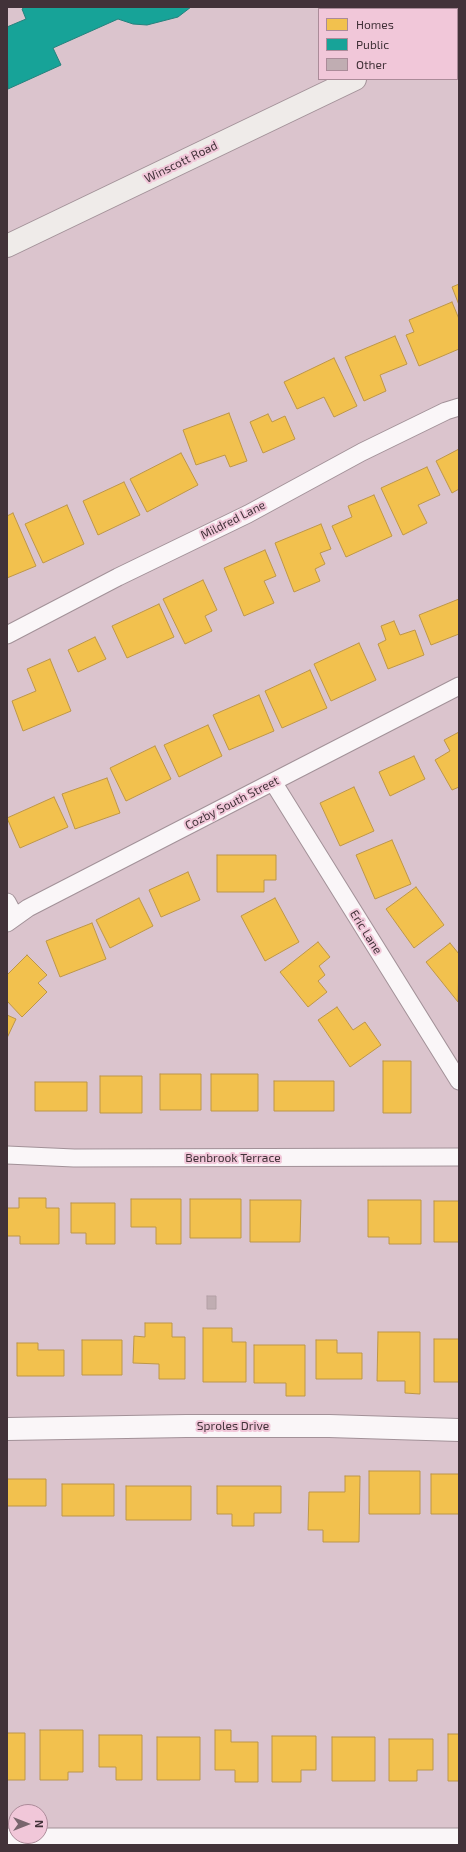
<!DOCTYPE html>
<html>
<head>
<meta charset="utf-8">
<style>
	body { margin:0 }
	#map { position:relative; width:466px; height:1852px; overflow:hidden; background:#dbc4cd; font-family:"Exo 2",sans-serif }
	canvas { display:block }
	.frame { position:absolute; inset:0; border:8px solid #423239; pointer-events:none }
	.legend { position:absolute; left:318px; top:8px; width:140px; height:72px; box-sizing:border-box; background:#f1c7d9; border:1px solid #ab8b99; margin:0; padding:5px 7px; list-style:none; font-size:12px; color:#423239 }
	.legend li { display:flex; align-items:center; gap:8px; height:20px }
	.legend b { width:20px; border:1px solid #ab8b99 }
	.north { position:absolute; left:8px; top:1804px; width:40px; height:40px; box-sizing:border-box; background:#f1c7d9; border:1px solid #ab8b99; border-radius:50%; rotate:90deg; font-size:11px; font-weight:700; line-height:16px; text-align:center; color:#423239 }
	.north::after { content:''; display:block; margin:auto; width:14px; height:18px; background:#78656d; clip-path:polygon(50% 0,100% 100%,50% 72%,0 100%) }
</style>
</head>
<body>
<div id="map">
<canvas width="466" height="1852"></canvas>
<div class="frame"></div>
<ul class="legend">
<li><b style="height:11px;background:#f2c14e"></b>Homes</li>
<li><b style="height:11px;background:#17a398"></b>Public</li>
<li><b style="height:11px;background:#c0adb2"></b>Other</li>
</ul>
<div class="north">N</div>
</div>
<script>
const context = document.querySelector('canvas').getContext('2d');
context.lineJoin = 'round';
function paint(path, color) { context.fillStyle = color; context.fill(path, 'evenodd'); }
const shape = rows => new Path2D(rows.map(r => 'M' + r).join(''));
function trace(path, color, width, dash) { context.strokeStyle = color; context.lineWidth = width; context.lineCap = dash ? 'butt' : 'round'; context.setLineDash(dash || []); context.stroke(path); }
function label(font, color, halo, rows, align = 'center') {
  context.font = font + ' "Exo 2",sans-serif'; context.lineWidth = 4; context.setLineDash([]); context.textBaseline = 'middle'; context.strokeStyle = halo; context.fillStyle = color; for (const [text, x, y, turn = 0] of rows) {
    context.save(); context.translate(x, y); context.rotate((+turn || 0) * Math.PI / 180); context.textAlign = isNaN(turn) ? turn : align; if (halo) context.strokeText(text, 0, 0); context.fillText(text, 0, 0); context.restore();
  }
}
const homes = shape([
	[459,284,459,305,452,287,459,284],
	[452,302,459,319,459,349,419,366,406,335,414,332,409,320,452,302],
	[395,336,407,364,380,375,386,391,364,401,345,357,395,336],
	[334,358,357,406,334,417,324,397,297,409,284,382,334,358],
	[229,413,247,461,230,467,225,455,196,465,183,430,229,413],
	[268,414,272,422,285,416,295,439,263,453,250,422,268,414],
	[459,449,459,489,452,493,436,461,459,449],
	[181,453,198,485,147,512,130,479,181,453],
	[427,467,440,495,418,505,427,523,403,535,381,488,427,467],
	[124,482,140,515,98,535,83,501,124,482],
	[374,495,392,536,346,557,332,526,352,517,348,506,374,495],
	[67,505,84,544,43,563,25,524,67,505],
	[13,513,36,566,7,578,7,516,13,513],
	[321,524,331,549,320,553,325,564,315,569,320,581,294,592,275,543,321,524],
	[265,550,276,576,264,581,274,603,244,616,224,568,265,550],
	[203,580,217,610,205,616,212,631,185,644,163,599,203,580],
	[459,599,459,634,431,645,419,615,459,599],
	[159,604,174,637,127,658,112,626,159,604],
	[394,621,400,635,415,630,424,655,388,669,378,644,386,640,381,626,394,621],
	[95,637,106,659,78,672,68,650,95,637],
	[359,643,376,680,331,701,314,664,359,643],
	[50,659,71,711,23,731,12,701,36,691,27,669,50,659],
	[310,670,327,708,282,728,265,691,310,670],
	[259,695,274,731,229,750,213,715,259,695],
	[208,725,222,756,179,777,164,745,208,725],
	[459,732,459,787,452,790,435,760,450,751,444,740,459,732],
	[155,746,171,779,126,801,110,768,155,746],
	[414,756,425,779,390,796,379,772,414,756],
	[107,778,120,813,75,829,62,794,107,778],
	[354,787,374,831,340,846,320,803,354,787],
	[54,797,68,827,20,848,7,818,54,797],
	[392,840,411,884,375,899,356,855,392,840],
	[217,855,276,855,276,880,264,880,264,892,217,892,217,855],
	[188,872,200,900,161,917,149,890,188,872],
	[416,887,444,925,414,948,386,909,416,887],
	[139,898,153,926,110,948,96,920,139,898],
	[275,898,299,942,265,961,241,916,275,898],
	[92,923,106,959,60,977,46,941,92,923],
	[318,942,330,957,319,966,325,975,318,981,327,992,308,1007,280,972,318,942],
	[450,943,459,954,458,1002,426,962,450,943],
	[27,955,47,975,38,983,47,992,22,1017,7,1001,7,975,27,955],
	[337,1007,353,1030,365,1022,381,1045,350,1067,318,1020,337,1007],
	[7,1015,16,1019,7,1038,7,1015],
	[383,1061,411,1061,411,1113,383,1113,383,1061],
	[160,1074,201,1074,201,1110,160,1110,160,1074],
	[211,1074,258,1074,258,1111,211,1111,211,1074],
	[100,1076,142,1076,142,1113,100,1113,100,1076],
	[274,1081,334,1081,334,1111,274,1111,274,1081],
	[35,1082,87,1082,87,1111,35,1111,35,1082],
	[19,1198,46,1198,46,1208,59,1208,59,1244,20,1244,20,1236,7,1236,7,1208,19,1208,19,1198],
	[131,1199,181,1199,181,1244,156,1244,156,1227,131,1227,131,1199],
	[190,1199,241,1199,241,1238,190,1238,190,1199],
	[250,1200,301,1200,300,1242,250,1242,250,1200],
	[368,1200,421,1200,421,1244,389,1244,389,1237,368,1237,368,1200],
	[434,1201,459,1201,459,1242,434,1242,434,1201],
	[71,1203,115,1203,115,1244,86,1244,86,1233,71,1233,71,1203],
	[145,1323,172,1323,172,1337,185,1337,185,1379,159,1379,159,1364,133,1363,134,1336,145,1337,145,1323],
	[203,1328,232,1328,232,1342,246,1342,246,1382,203,1382,203,1328],
	[378,1332,420,1332,420,1394,405,1393,405,1381,377,1381,378,1332],
	[434,1339,459,1339,459,1382,434,1382,434,1339],
	[82,1340,122,1340,122,1375,82,1375,82,1340],
	[316,1340,337,1340,337,1353,362,1353,362,1379,316,1379,316,1340],
	[17,1343,38,1343,38,1350,64,1350,64,1376,17,1376,17,1343],
	[254,1345,305,1345,305,1396,286,1396,286,1383,254,1383,254,1345],
	[369,1471,420,1471,420,1514,369,1514,369,1471],
	[431,1474,459,1474,459,1514,431,1514,431,1474],
	[345,1476,360,1476,359,1542,323,1542,323,1530,308,1530,309,1492,345,1492,345,1476],
	[7,1479,46,1479,46,1506,7,1506,7,1479],
	[62,1484,114,1484,114,1516,62,1516,62,1484],
	[126,1486,191,1486,191,1520,126,1520,126,1486],
	[217,1486,281,1486,281,1513,254,1513,254,1526,232,1526,232,1514,217,1514,217,1486],
	[40,1730,83,1730,83,1772,68,1772,68,1780,40,1780,40,1730],
	[215,1730,231,1730,231,1742,258,1742,258,1782,235,1782,235,1770,215,1770,215,1730],
	[7,1733,25,1733,25,1780,7,1780,7,1733],
	[448,1734,459,1734,459,1781,448,1781,448,1734],
	[99,1735,142,1735,142,1780,116,1780,116,1767,99,1767,99,1735],
	[272,1736,316,1736,316,1770,301,1770,301,1782,272,1782,272,1736],
	[157,1737,200,1737,200,1780,157,1780,157,1737],
	[332,1737,375,1737,375,1781,332,1781,332,1737],
	[389,1739,433,1739,433,1770,417,1770,417,1781,389,1781,389,1739]
]);
paint(homes, '#f2c14e');
trace(homes, '#bd9648', 1);
const public = shape([
	[25,7,191,7,178,17,147,25,133,24,118,19,53,48,61,65,8,89,7,27,26,19,22,9,25,7]
]);
paint(public, '#17a398');
trace(public, '#24817c', 1);
const building = shape([
	[207,1296,216,1296,216,1309,207,1309,207,1296]
]);
paint(building, '#c0adb2');
trace(building, '#b3a0a5', 1);
const minor = shape([
	[7,635,118,577,248,514,362,452,446,411,459,407],
	[273,782,459,1081],
	[7,902,15,917],
	[7,923,28,908,459,686],
	[7,1155,74,1158,459,1157],
	[7,1837,459,1837]
]);
const tertiary = shape([
	[7,1429,186,1426,329,1426,459,1430]
]);
const secondary = shape([
	[457,30,459,29],
	[7,246,355,79]
]);
trace(minor, '#a29198', 19);
trace(tertiary, '#a29198', 24);
trace(secondary, '#a29198', 24);
trace(minor, '#faf6f8', 17);
trace(tertiary, '#faf6f8', 22);
trace(secondary, '#efebe9', 22);
label('12px', '#423239', '#f1c7d9', [
	["Winscott Road",181,162,-26],
	["Mildred Lane",233,520,-27],
	["Cozby South Street",232,803,-27],
	["Eric Lane",366,932,58],
	["Benbrook Terrace",233,1158],
	["Sproles Drive",233,1426]
]);
</script>
</body>
</html>
